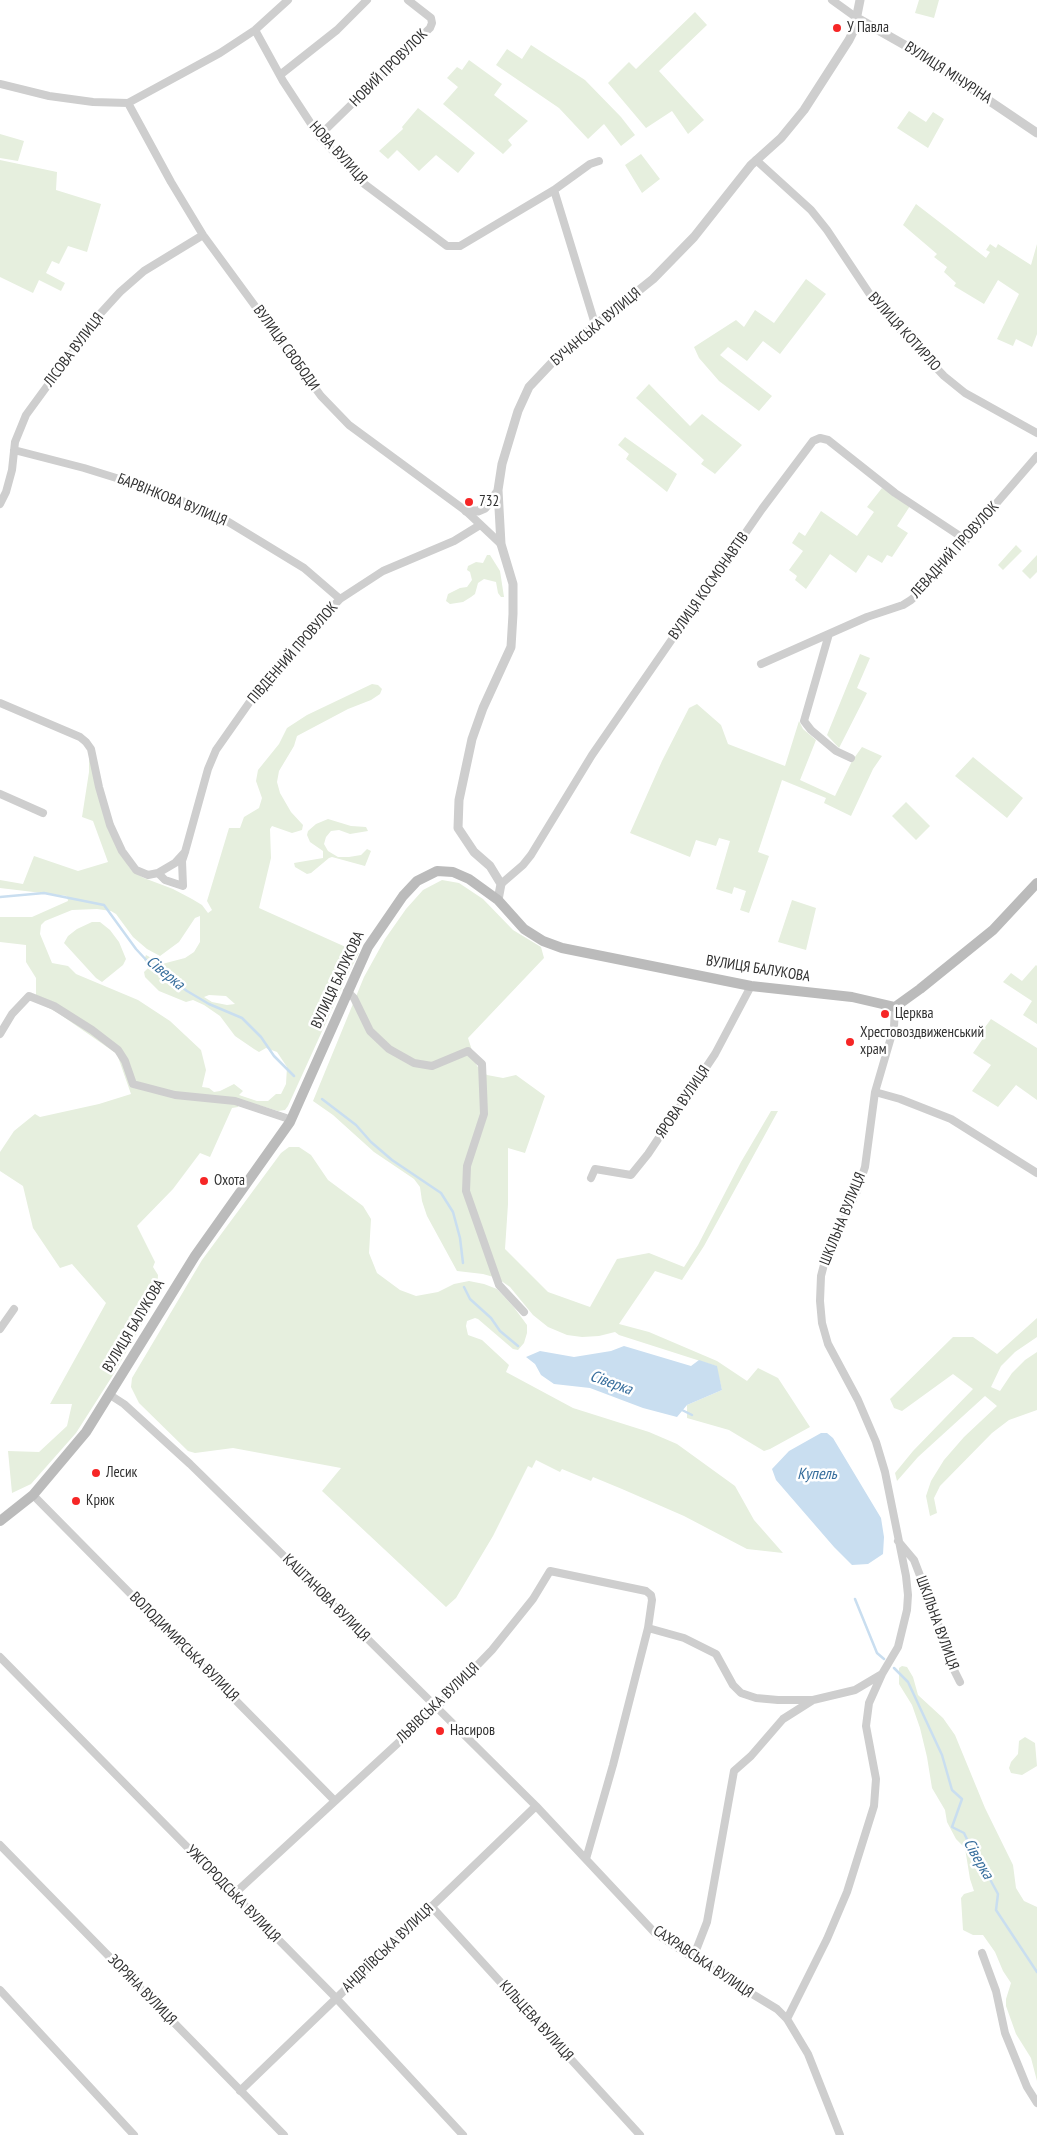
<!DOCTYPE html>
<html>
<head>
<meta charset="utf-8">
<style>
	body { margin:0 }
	canvas { display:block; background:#fff }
</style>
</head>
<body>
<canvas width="1037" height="2135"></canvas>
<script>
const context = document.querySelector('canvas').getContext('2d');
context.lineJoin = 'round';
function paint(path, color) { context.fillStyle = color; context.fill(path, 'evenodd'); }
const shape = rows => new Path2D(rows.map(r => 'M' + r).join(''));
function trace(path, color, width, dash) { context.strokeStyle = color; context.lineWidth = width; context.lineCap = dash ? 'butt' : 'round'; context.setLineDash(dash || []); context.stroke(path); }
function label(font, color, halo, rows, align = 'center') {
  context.font = font + ' "PT Sans Narrow",sans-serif'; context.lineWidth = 5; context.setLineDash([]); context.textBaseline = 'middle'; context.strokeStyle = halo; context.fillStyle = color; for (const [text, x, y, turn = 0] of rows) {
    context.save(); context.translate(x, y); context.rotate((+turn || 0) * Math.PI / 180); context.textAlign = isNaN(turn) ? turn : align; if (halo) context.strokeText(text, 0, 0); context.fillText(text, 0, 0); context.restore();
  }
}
paint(shape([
	[919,0,939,0,934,18,915,13],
	[695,12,707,25,659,71,704,120,688,134,672,111,646,128,608,83,629,62,636,69],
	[531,45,585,80,621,117,635,135,621,146,604,124,588,139,559,108,496,65,507,49,522,59],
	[469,60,502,84,494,95,528,121,508,140,512,145,503,154,443,104,458,87,447,78,457,67,462,70],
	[418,108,475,153,458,173,436,155,419,171,397,150,388,159,379,151,403,129,402,127],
	[909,111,926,122,933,112,944,119,928,148,897,128],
	[0,134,24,141,18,161,0,158],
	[641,154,660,179,642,193,625,165],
	[0,160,57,172,56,190,101,204,87,252,68,246,59,264,52,261,46,273,65,283,61,291,39,280,33,293,0,277],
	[916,204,986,258,990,252,986,250,990,244,996,248,998,244,1031,265,1037,244,1037,334,1032,347,1016,339,1013,346,997,339,1019,294,998,280,984,304,954,286,956,283,944,272,947,267,934,257,937,254,903,225],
	[806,279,826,294,780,354,763,341,747,361,728,347,720,355,772,396,759,411,719,381,699,358,694,347,736,320,744,327,755,310,774,323],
	[649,384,690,426,702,414,742,445,715,474,701,464,704,460,636,398],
	[625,437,677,474,667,492,626,459,629,454,618,445],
	[882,488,910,506,897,526,908,533,892,557,887,555,882,563,868,555,856,573,830,554,806,589,795,580,797,576,789,570,803,551,792,543,799,532,805,536,821,511,857,536,874,512,867,507],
	[1016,545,1022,551,1003,570,998,565],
	[487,555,490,555,500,571,504,597,501,597,498,593,496,582,484,579,478,583,475,594,471,597,463,602,450,604,446,601,448,594,460,588,467,587,472,580,470,572,467,570,468,566,476,562,483,563],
	[1037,555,1037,572,1030,579,1022,571],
	[860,654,870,658,857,688,867,693,839,748,827,735],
	[372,684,378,685,382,689,380,694,371,700,348,709,297,736,294,746,279,771,277,782,280,793,291,812,303,825,302,830,292,833,272,826,270,829,271,858,259,908,359,953,349,972,288,1106,285,1110,278,1111,241,1100,238,1107,232,1108,210,1157,200,1153,173,1189,137,1226,155,1262,153,1267,158,1275,157,1294,153,1305,113,1375,76,1433,31,1484,12,1493,8,1451,39,1452,67,1426,72,1404,50,1404,106,1303,72,1264,60,1268,33,1228,23,1186,0,1171,0,1152,14,1131,35,1114,40,1117,99,1104,131,1094,117,1054,58,1013,36,1001,36,978,26,962,26,945,0,942,0,917,32,917,68,901,67,896,0,888,0,880,23,884,34,856,78,871,108,862,93,821,82,817,89,772,89,750,108,830,129,867,133,872,144,878,173,889,192,899,202,905,208,913,212,910,207,901,229,828,240,828,244,817,259,808,262,798,256,781,258,770,279,744,287,728,307,715],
	[97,909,111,911,116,914,133,937,147,949,160,956,179,942,195,918,200,916,200,942,194,952,185,958,162,964,146,955,144,960,149,967,144,972,145,977,159,991,186,1002,193,1000,204,1005,220,1016,235,1036,254,1049,259,1052,266,1048,277,1052,287,1067,286,1084,281,1094,276,1094,268,1101,257,1101,239,1095,243,1091,234,1084,220,1091,214,1092,209,1088,202,1087,206,1070,201,1050,170,1021,138,1000,76,974,68,966,52,963,40,934,41,925,45,921,72,910],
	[209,995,226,996,235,1004,227,1005,212,1002,204,997],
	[697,704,721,725,728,744,785,766,799,721,803,729,816,740,800,780,835,796,852,761,862,747,882,756,873,769,851,816,824,803,826,798,782,780,758,852,769,856,749,913,740,910,746,891,734,887,732,894,716,889,730,841,719,838,716,846,696,840,690,857,630,833,662,761,689,708],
	[973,757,1023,798,1007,818,955,776],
	[906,802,930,826,916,840,892,816],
	[328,819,351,826,366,827,368,831,350,834,339,830,331,831,326,837,324,844,328,851,338,857,349,857,361,855,367,849,371,851,365,866,332,857,329,858,311,873,307,874,295,867,294,863,323,858,323,851,310,842,307,835,308,831,316,824],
	[442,880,459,883,483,899,513,930,541,947,544,958,468,1038,477,1066,487,1075,503,1078,516,1075,545,1096,525,1153,508,1148,508,1204,505,1249,548,1292,590,1307,617,1259,649,1253,684,1267,698,1245,741,1162,771,1111,778,1111,704,1246,682,1280,655,1271,619,1324,649,1332,717,1361,747,1381,758,1368,778,1378,810,1427,770,1449,764,1451,729,1430,687,1418,687,1405,722,1390,716,1366,619,1335,615,1332,599,1336,582,1337,567,1335,548,1327,533,1315,510,1287,497,1278,483,1274,457,1271,427,1216,422,1201,420,1187,414,1179,374,1152,333,1115,313,1101,364,977,385,939,406,909,423,890],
	[792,900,816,908,806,950,778,942],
	[92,922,100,922,110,930,119,942,126,959,123,965,102,982,96,978,64,943,68,936,77,929],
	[1036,965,1037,966,1037,1024,1023,1015,1032,1001,1003,982,1011,973,1022,981],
	[991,1019,1037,1048,1037,1100,1016,1085,998,1107,972,1091,991,1065,973,1053,984,1037,980,1034],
	[289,1147,299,1147,311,1155,328,1180,363,1206,371,1219,369,1253,377,1273,400,1290,416,1296,438,1292,454,1284,469,1281,484,1284,497,1289,513,1306,527,1325,527,1333,524,1343,518,1350,513,1349,478,1319,475,1318,467,1321,466,1326,468,1335,482,1340,509,1365,506,1372,573,1408,649,1432,677,1444,735,1486,754,1520,783,1553,747,1549,684,1516,622,1489,593,1477,591,1481,562,1469,560,1472,536,1460,532,1468,528,1466,493,1536,456,1598,446,1607,322,1491,341,1468,233,1448,195,1453,188,1451,139,1403,131,1387,132,1378,202,1260,281,1153],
	[1037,1318,1037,1337,1015,1352,1001,1366,991,1387,1000,1391,1012,1373,1025,1360,1037,1352,1037,1410,1009,1420,992,1433,940,1486,934,1498,937,1513,930,1516,926,1496,931,1481,944,1460,964,1437,997,1406,985,1396,918,1457,897,1481,895,1473,913,1451,973,1389,953,1374,902,1411,894,1408,890,1399,953,1337,973,1337,997,1354],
	[902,1666,907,1667,913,1677,918,1695,943,1718,955,1735,985,1808,1013,1865,1016,1888,1024,1901,1037,1907,1037,2081,1031,2058,1016,2034,1006,2006,1006,1999,1011,1983,1003,1971,995,1952,983,1935,973,1935,963,1930,961,1898,964,1894,974,1891,970,1879,965,1848,956,1839,947,1822,945,1810,932,1788,927,1757,920,1728,912,1705,899,1684,899,1668],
	[1025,1737,1035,1743,1037,1766,1022,1775,1011,1773,1009,1768,1011,1762,1018,1754,1019,1741]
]), '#e6efde');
paint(shape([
	[624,1346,691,1366,699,1360,717,1366,722,1390,687,1405,677,1417,643,1408,590,1388,554,1384,541,1375,535,1364,526,1357,540,1351,574,1357,611,1351],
	[821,1433,827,1433,833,1438,881,1518,884,1537,883,1554,868,1564,852,1565,834,1547,776,1480,772,1469,789,1451]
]), '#c9def0');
trace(shape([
	[0,897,44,893,104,905,136,949,149,963,187,991,209,1004,242,1018,261,1037,274,1056,294,1076],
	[322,1099,356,1125,371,1142,392,1160,441,1193,453,1212,460,1238,463,1263],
	[464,1287,470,1299,491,1318,500,1331,518,1346],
	[680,1409,692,1415],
	[855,1599,877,1653,884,1659],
	[894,1668,908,1682,942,1755,952,1790,962,1799,952,1827,964,1833,974,1854,979,1859,998,1894,996,1910,1037,1972]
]), '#c9def0', 2.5);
trace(shape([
	[832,0,857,18],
	[255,30,283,81,319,136,363,183,447,246,460,246,554,190,590,164,599,161],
	[280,75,337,30,367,0],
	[0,84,49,96,93,102,128,103,220,53,255,30,288,0],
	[128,103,171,182,203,235,321,396,349,425,466,511,501,544],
	[319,136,430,28,432,23,431,18,408,0],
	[756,160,811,210,827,230,877,305,944,376,965,393,1037,433],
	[554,190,595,324],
	[14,450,84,468,155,490,217,515,304,568,340,599],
	[0,504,6,492,12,470,15,442,26,415,99,315,120,292,144,271,203,235],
	[829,634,804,721,811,730,836,751,851,758],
	[761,664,867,617,903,605,911,600,920,592,1037,456],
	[0,703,80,737,86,742,91,749,99,787,110,825,122,851,136,870,148,875,158,873],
	[0,794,43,813],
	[185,852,175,863,158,873,165,880,183,886,182,861,185,852,208,769,216,750,249,703,300,641,340,599,383,571,454,541,480,525],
	[501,884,523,865,531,855,592,755,762,509,813,441,820,438,828,440,895,493,966,540],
	[347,991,354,998,370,1031,389,1049,414,1063,432,1066,468,1051,482,1064,484,1114,467,1166,466,1191,499,1285,524,1312],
	[0,1034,12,1014,29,996,54,1006,92,1030,118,1050,125,1061,133,1084,175,1095,235,1101,286,1118,290,1122],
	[875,1092,900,1099,951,1119,1037,1173],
	[591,1178,595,1169,631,1175,648,1154,715,1054,751,986],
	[0,1329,14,1309],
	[110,1395,124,1404,190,1464,288,1560,536,1806,655,1933,693,1958,777,2009,787,2019,808,2054,840,2135],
	[33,1495,334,1800],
	[898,1541,914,1560,936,1617,950,1662,960,1682],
	[648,1628,684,1638,716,1654,733,1685,741,1693,756,1698,778,1700,813,1700,855,1690,882,1674,898,1647,907,1610,908,1595,906,1576,885,1472,876,1442,858,1400,828,1344,822,1323,820,1301,821,1276,826,1257,857,1191,865,1167,875,1092,894,1027,895,1007],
	[0,1657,336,1998,463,2135],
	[0,1845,284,2135],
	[234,1894,436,1708,492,1650,533,1599,550,1571,646,1591,651,1595,652,1600,648,1628,613,1765,586,1859],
	[431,1906,640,2135],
	[982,1953,996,1991,1005,2033,1027,2087,1037,2103],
	[693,1958,707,1922,734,1771,751,1756,783,1719,813,1700],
	[0,1990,134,2135],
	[787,2019,827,1939,847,1892,874,1806,876,1779,866,1726,869,1703,882,1674],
	[240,2091,536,1806]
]), '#cecece', 8);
trace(shape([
	[857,18,917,52,1037,133],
	[466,511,478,511,485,508,498,491],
	[498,900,501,884,490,866,474,852,458,828,459,800,472,739,483,708,511,647,513,614,513,584,501,544,498,490,502,464,518,411,529,387,562,352,653,279,694,237,751,165,781,138,804,110,849,40,854,30,860,0]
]), '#cecece', 9);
trace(shape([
	[0,1521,33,1495,86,1432,195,1256,290,1122,368,947,403,896,417,881,437,871,453,872,469,879,498,900,524,929,543,941,562,948,751,986,852,997,895,1007,920,989,993,930,1037,883]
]), '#bbb', 10);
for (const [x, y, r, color] of [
	[837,28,5,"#f62626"],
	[469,502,5,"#f62626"],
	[885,1014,5,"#f62626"],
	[850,1042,5,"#f62626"],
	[204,1181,5,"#f62626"],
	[96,1473,5,"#f62626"],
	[76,1501,5,"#f62626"],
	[440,1731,5,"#f62626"]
]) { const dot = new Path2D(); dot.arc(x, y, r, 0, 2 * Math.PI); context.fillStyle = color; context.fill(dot); trace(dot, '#fff', 2); }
label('15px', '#313131', '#fff', [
	["У Павла",847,28],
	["732",479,502],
	["Церква",895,1014],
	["Хрестовоздвиженський",860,1033],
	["храм",860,1050],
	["Охота",214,1181],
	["Лесик",106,1473],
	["Крюк",86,1501],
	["Насиров",450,1731]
], 'left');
label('15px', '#313131', '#fff', [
	["НОВИЙ ПРОВУЛОК",389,68,-45],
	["ВУЛИЦЯ МІЧУРІНА",948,73,33],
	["НОВА ВУЛИЦЯ",338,153,48],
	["БУЧАНСЬКА ВУЛИЦЯ",596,327,-40],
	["ВУЛИЦЯ КОТИРЛО",904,332,48],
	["ВУЛИЦЯ СВОБОДИ",286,348,54],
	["ЛІСОВА ВУЛИЦЯ",74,350,-53],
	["БАРВІНКОВА ВУЛИЦЯ",172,500,22],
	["ЛЕВАДНИЙ ПРОВУЛОК",955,550,-48],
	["ВУЛИЦЯ КОСМОНАВТІВ",709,586,-55],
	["ПІВДЕННИЙ ПРОВУЛОК",293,653,-49],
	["ВУЛИЦЯ БАЛУКОВА",758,969,9],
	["ВУЛИЦЯ БАЛУКОВА",338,980,-65],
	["ЯРОВА ВУЛИЦЯ",683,1102,-56],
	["ШКІЛЬНА ВУЛИЦЯ",843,1219,-68],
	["ВУЛИЦЯ БАЛУКОВА",134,1326,-59],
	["КАШТАНОВА ВУЛИЦЯ",326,1598,45],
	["ШКІЛЬНА ВУЛИЦЯ",937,1623,70],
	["ВОЛОДИМИРСЬКА ВУЛИЦЯ",184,1647,45],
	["ЛЬВІВСЬКА ВУЛИЦЯ",438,1703,-44],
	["УЖГОРОДСЬКА ВУЛИЦЯ",233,1894,46],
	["АНДРІЇВСЬКА ВУЛИЦЯ",388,1948,-44],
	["САХРАВСЬКА ВУЛИЦЯ",703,1962,34],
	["ЗОРЯНА ВУЛИЦЯ",142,1990,46],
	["КІЛЬЦЕВА ВУЛИЦЯ",536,2021,48]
]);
label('italic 16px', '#366d9c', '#fff', [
	["Сіверка",165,973,39],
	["Сіверка",611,1383,20],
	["Купель",817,1474],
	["Сіверка",978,1859,60]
]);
</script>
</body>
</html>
